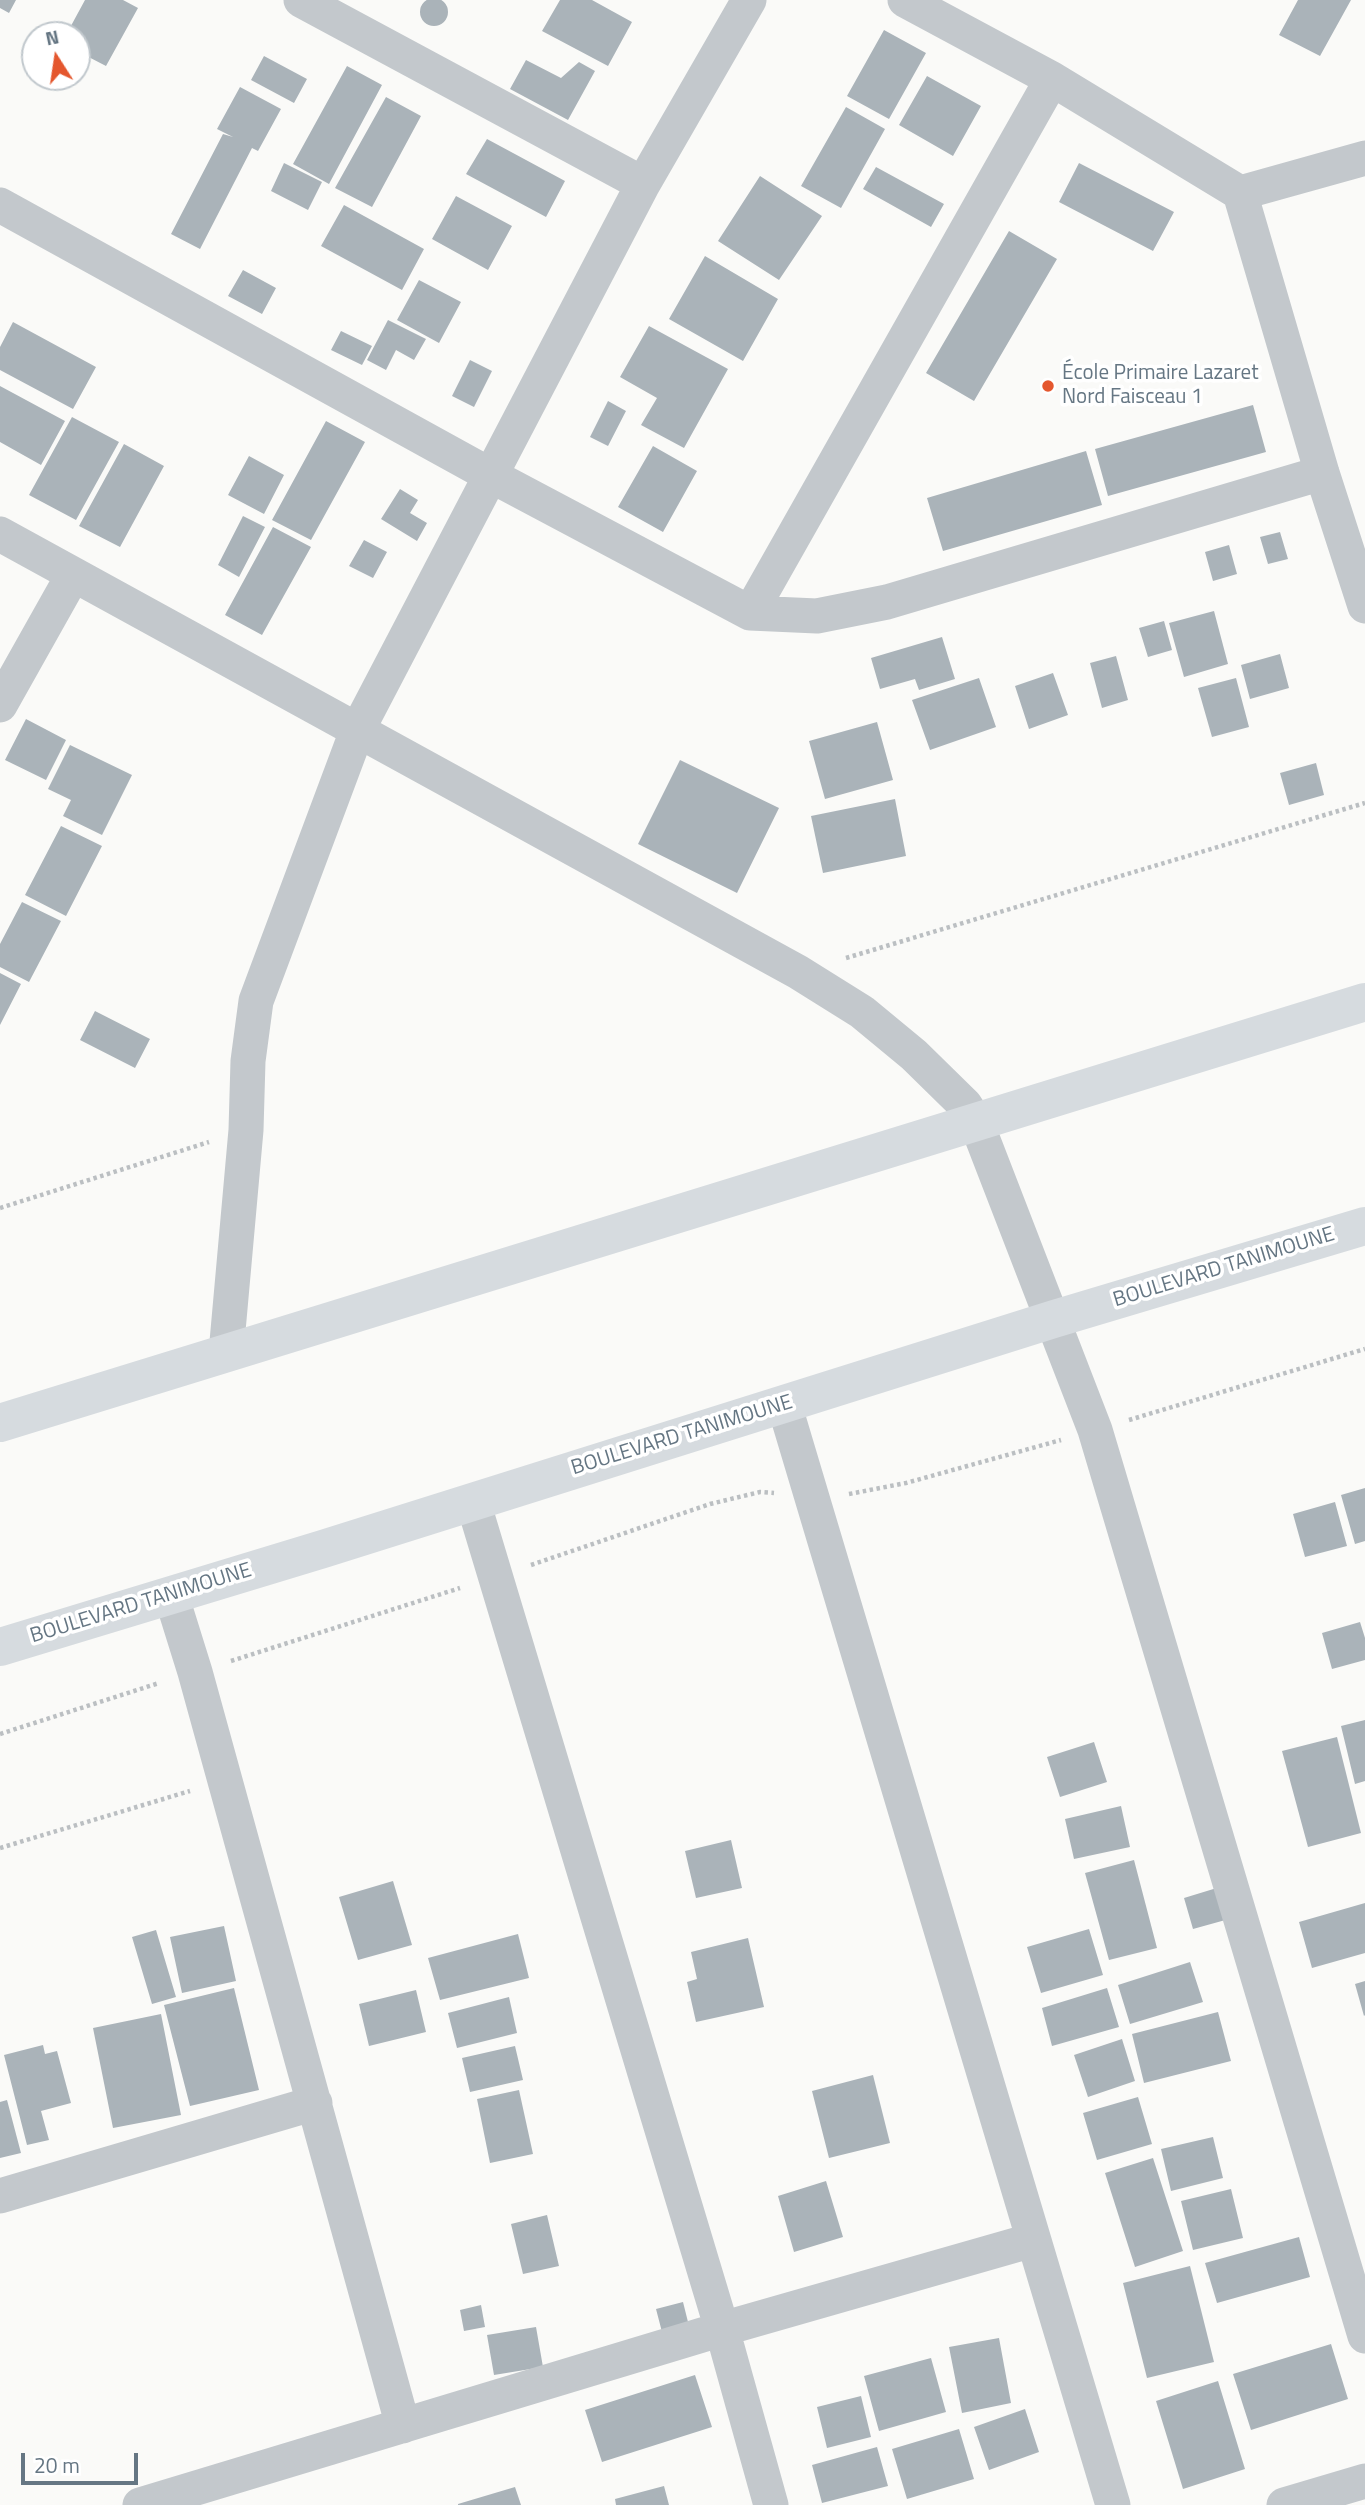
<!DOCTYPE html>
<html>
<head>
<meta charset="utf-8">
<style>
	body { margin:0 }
	#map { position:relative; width:1365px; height:2505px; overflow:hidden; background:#fafaf8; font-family:"Titillium Web",sans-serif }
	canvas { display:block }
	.north { position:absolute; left:21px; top:21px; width:70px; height:70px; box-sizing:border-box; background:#fff; border:2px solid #c1c8cd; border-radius:50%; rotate:348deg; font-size:19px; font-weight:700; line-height:28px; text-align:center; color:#657683 }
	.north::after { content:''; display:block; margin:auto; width:24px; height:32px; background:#e4572e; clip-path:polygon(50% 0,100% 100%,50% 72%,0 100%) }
	.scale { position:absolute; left:21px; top:2453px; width:117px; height:32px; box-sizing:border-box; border:4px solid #657683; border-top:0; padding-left:9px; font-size:21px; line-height:24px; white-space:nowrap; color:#657683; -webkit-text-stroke:5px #fff; paint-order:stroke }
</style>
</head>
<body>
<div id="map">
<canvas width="1365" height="2505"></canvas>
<div class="north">N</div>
<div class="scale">20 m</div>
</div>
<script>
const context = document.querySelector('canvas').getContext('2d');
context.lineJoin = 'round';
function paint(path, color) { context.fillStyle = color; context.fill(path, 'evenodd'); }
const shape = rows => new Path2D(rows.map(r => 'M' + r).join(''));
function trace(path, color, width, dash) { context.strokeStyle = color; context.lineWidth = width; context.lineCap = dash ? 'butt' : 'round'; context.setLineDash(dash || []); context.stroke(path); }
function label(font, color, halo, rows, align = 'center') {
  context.font = font + ' "Titillium Web",sans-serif'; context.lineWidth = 7; context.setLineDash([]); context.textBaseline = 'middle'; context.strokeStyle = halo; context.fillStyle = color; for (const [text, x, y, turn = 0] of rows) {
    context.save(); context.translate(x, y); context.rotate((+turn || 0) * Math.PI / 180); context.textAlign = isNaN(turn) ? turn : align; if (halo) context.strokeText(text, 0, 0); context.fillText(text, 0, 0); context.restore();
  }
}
paint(shape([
	'420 12a14 14 0 1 1 28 0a14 14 0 1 1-28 0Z',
	[0,0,16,0,9,13,0,8],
	[85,0,123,0,138,8,106,66,77,51,77,35,66,35],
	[560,0,592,0,632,22,608,66,542,31],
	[1298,0,1351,0,1320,56,1279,35],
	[884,30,926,53,889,119,847,96],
	[264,56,307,79,294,103,251,80],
	[526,60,561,78,579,62,595,71,568,120,510,89],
	[347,66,382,85,329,184,293,164],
	[927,76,981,106,953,156,899,125],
	[240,87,281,109,258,151,252,148,200,249,171,234,223,134,233,137,217,129],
	[386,97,421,116,372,207,335,188],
	[846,107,885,129,841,208,801,186],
	[487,139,565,181,546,217,466,174],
	[284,163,322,182,308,210,271,191],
	[1079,163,1174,212,1153,251,1059,202],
	[876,167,944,204,931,227,863,189],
	[760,176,822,216,779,280,718,241],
	[456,196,512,226,488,270,432,239],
	[344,205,424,249,402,290,321,246],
	[1009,231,1057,259,974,401,926,373],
	[705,256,778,299,743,361,669,319],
	[243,270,276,288,262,314,228,296],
	[419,280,461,302,439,343,397,320],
	[388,320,426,339,414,360,396,350,386,370,367,360],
	[13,322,96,367,73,409,0,370,0,347],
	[649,326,728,369,684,448,641,425,657,398,620,377],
	[341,331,372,346,362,365,331,350],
	[470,360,492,371,474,407,452,396],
	[0,386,65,421,41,465,0,442],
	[608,401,626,411,608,446,590,437],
	[1253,405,1266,452,1108,496,1095,449],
	[72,417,119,442,76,520,29,495],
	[326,421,365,442,311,540,272,520],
	[124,444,164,466,120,547,79,526],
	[653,446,697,471,663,532,618,507],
	[1086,451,1102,505,943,551,927,498],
	[249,456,284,475,264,514,228,495],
	[400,489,418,500,410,513,427,523,417,541,381,519],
	[243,516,265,527,239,577,218,565],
	[273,527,311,547,262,635,225,615],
	[1280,532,1288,559,1268,564,1260,537],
	[364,540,387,552,373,578,349,566],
	[1229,545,1237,574,1213,581,1205,552],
	[1214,611,1228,664,1184,677,1169,623],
	[1164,621,1172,650,1148,657,1139,628],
	[942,637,955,679,919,690,915,679,880,689,871,658],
	[1280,654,1289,688,1250,699,1241,665],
	[1116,656,1128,700,1102,708,1090,663],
	[1053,673,1068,715,1029,729,1015,686],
	[979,678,996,727,930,750,912,700],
	[1236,678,1249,727,1212,737,1198,688],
	[26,719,66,740,46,780,5,760],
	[877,722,893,780,825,799,809,741],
	[70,745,132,775,102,835,63,816,71,800,48,789],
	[680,760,779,808,737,893,638,844],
	[1316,763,1324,795,1289,805,1280,773],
	[895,799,906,856,823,873,811,816],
	[61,826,102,846,66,916,25,895],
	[22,902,61,921,29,982,0,967,0,944],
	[0,973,21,984,0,1025],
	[95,1011,150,1039,135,1068,80,1040],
	[1365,1488,1365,1541,1355,1544,1341,1495],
	[1335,1502,1347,1546,1305,1557,1293,1514],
	[1360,1622,1365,1638,1365,1660,1332,1669,1322,1633],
	[1365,1720,1365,1781,1355,1784,1341,1726],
	[1337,1737,1361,1833,1308,1847,1282,1751],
	[1094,1742,1107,1782,1060,1797,1047,1757],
	[1121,1806,1130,1847,1074,1859,1065,1819],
	[731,1840,742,1888,696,1898,685,1851],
	[1134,1860,1157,1948,1109,1960,1085,1873],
	[393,1881,412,1945,358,1960,339,1897],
	[1220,1887,1229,1919,1193,1929,1184,1898],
	[1365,1903,1365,1953,1312,1968,1299,1922],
	[224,1926,236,1981,182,1993,170,1937],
	[1089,1929,1103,1975,1041,1993,1027,1947],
	[156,1930,176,1997,152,2004,132,1937],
	[518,1934,529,1978,440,2000,428,1958],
	[748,1938,764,2007,696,2022,687,1982,697,1979,691,1952],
	[1190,1962,1203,2002,1130,2024,1118,1985],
	[1365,1981,1365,2015,1364,2016,1355,1984],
	[234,1988,259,2090,190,2106,164,2005],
	[1107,1988,1119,2027,1052,2046,1042,2008],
	[416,1990,426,2032,369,2046,359,2004],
	[509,1997,517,2033,457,2048,448,2013],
	[1218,2012,1231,2061,1144,2083,1132,2034],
	[161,2014,181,2115,113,2128,93,2028],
	[1122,2039,1135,2081,1088,2097,1074,2055],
	[43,2045,45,2054,57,2051,71,2103,41,2111,49,2140,27,2145,4,2055],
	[515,2046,523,2080,470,2092,462,2058],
	[873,2075,890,2143,829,2158,812,2091],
	[519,2090,533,2154,490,2163,477,2099],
	[1138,2097,1152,2144,1097,2160,1083,2113],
	[7,2100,21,2153,0,2158,0,2102],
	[1213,2137,1223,2178,1171,2191,1161,2149],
	[1153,2158,1183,2251,1135,2267,1105,2173],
	[826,2181,843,2237,794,2252,778,2196],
	[1231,2189,1243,2238,1193,2250,1181,2201],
	[547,2215,559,2266,523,2274,511,2224],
	[1299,2237,1310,2277,1217,2303,1205,2263],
	[1190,2266,1214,2362,1147,2378,1123,2283],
	[683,2302,689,2326,662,2332,656,2309],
	[481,2305,485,2327,464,2331,460,2310],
	[536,2327,543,2367,494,2375,487,2335],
	[999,2338,1011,2403,962,2413,949,2347],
	[1331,2344,1348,2399,1251,2430,1233,2374],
	[931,2358,946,2412,879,2431,864,2376],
	[695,2375,712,2427,602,2462,585,2410],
	[1218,2381,1245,2469,1183,2489,1156,2401],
	[861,2396,871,2437,827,2448,817,2407],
	[1025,2409,1039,2452,989,2470,974,2427],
	[959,2429,974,2479,907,2499,892,2449],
	[877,2447,888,2486,822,2503,812,2465],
	[664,2486,669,2505,616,2505,615,2499],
	[515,2487,521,2505,458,2505,458,2504]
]), '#aab3b9');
trace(shape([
	[846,958,1365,803],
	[0,1208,209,1142],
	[1129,1420,1365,1349],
	[849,1494,906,1483,1061,1440],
	[531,1565,710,1504,760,1492,774,1493],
	[231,1661,460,1588],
	[0,1734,159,1683],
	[0,1848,190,1791]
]), '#bbbfc2', 4.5, [3.5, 3.5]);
trace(shape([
	[301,0,643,184],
	[905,0,1052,79,1240,193,1322,473,1365,606],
	[1240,193,1365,158],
	[0,205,490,475,750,613,817,616,887,602,1322,473],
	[0,534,798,972,862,1012,914,1055,965,1105,976,1122,1095,1430,1365,2336],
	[750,613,1052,79],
	[0,705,73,575],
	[226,1353,246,1130,248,1061,256,1001,357,731,643,184,749,0],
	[784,1404,1113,2505],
	[473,1502,722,2329,771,2505],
	[171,1595,195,1672,403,2426],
	[0,2196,315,2103],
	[140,2505,722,2329,1033,2240],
	[1284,2505,1365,2481]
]), '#c3c8cc', 35);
trace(shape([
	[0,1423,1365,1002],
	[0,1647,323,1549,1054,1319,1365,1226]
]), '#d6dbdf', 38);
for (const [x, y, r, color] of [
	[1048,386,7,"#e4572e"]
]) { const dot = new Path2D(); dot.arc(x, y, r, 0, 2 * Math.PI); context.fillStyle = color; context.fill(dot); trace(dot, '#fff', 2.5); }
label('21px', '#657683', '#fff', [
	["École Primaire Lazaret",1062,374],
	["Nord Faisceau 1",1062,398]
], 'left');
label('21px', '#657683', '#fff', [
	["BOULEVARD TANIMOUNE",1224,1268,-17],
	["BOULEVARD TANIMOUNE",682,1436,-17],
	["BOULEVARD TANIMOUNE",141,1604,-17]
]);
</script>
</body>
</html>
